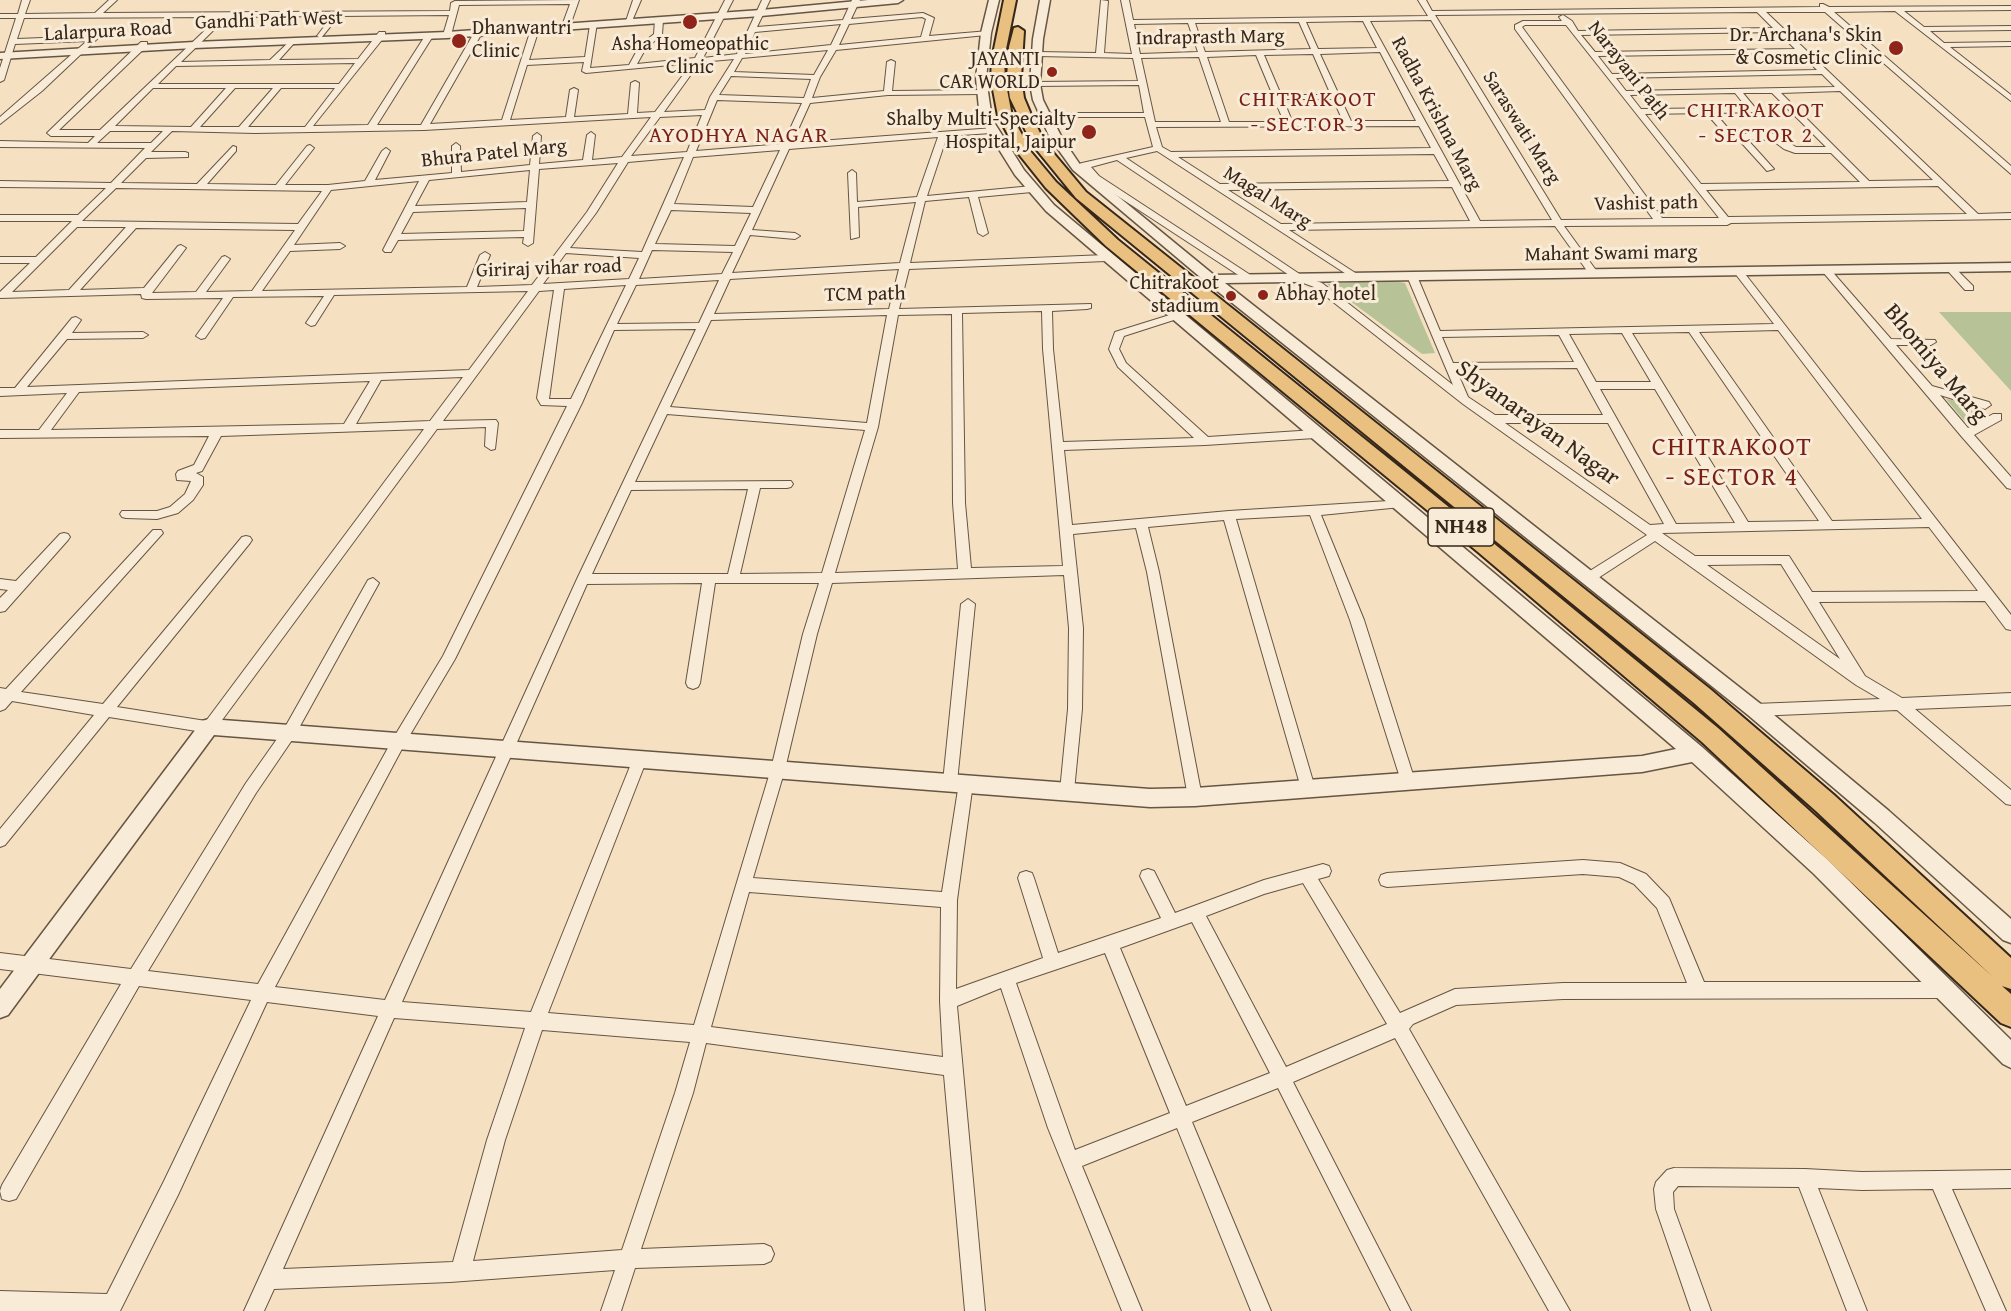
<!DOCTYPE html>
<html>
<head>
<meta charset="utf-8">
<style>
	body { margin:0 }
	canvas { display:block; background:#f5e0c2 }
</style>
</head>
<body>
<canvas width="2011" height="1311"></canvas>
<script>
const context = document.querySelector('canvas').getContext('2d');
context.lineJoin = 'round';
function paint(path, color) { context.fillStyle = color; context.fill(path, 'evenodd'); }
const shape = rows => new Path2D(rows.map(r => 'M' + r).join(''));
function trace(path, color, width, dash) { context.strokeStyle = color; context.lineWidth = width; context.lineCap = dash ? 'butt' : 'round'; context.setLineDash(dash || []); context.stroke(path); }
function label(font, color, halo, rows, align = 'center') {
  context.font = font + ' "Gentium Book Plus",serif'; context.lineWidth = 6; context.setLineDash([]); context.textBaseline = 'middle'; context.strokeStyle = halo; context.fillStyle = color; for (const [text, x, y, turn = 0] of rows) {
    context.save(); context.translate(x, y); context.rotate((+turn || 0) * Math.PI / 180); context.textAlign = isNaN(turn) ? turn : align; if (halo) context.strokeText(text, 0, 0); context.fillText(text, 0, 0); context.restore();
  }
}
paint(shape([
	[1388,280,1405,283,1435,353,1422,354,1327,284],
	[1939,312,2011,312,2011,391],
	[1946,399,1963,402,1972,408,1978,415,1977,421,1967,424]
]), '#b7c397');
const minor = shape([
	[22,0,30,0,25,14,95,13,109,0,117,0,103,13,450,11,451,3,455,1,579,0,571,23,567,25,563,23,570,4,459,5,451,35,447,37,443,35,449,15,339,16,321,38,317,36,332,16,227,17,181,62,270,60,292,39,296,41,279,60,358,59,379,32,385,32,385,36,313,126,368,125,425,36,429,34,433,36,377,125,421,125,474,33,478,31,482,33,430,124,502,120,531,29,535,27,539,29,529,60,585,57,590,25,597,23,590,68,629,65,640,45,654,34,655,20,659,18,663,20,662,35,646,48,637,64,695,58,725,0,733,0,703,58,737,54,762,0,770,0,757,27,843,20,852,0,860,0,851,19,923,13,934,18,929,36,989,31,989,35,986,35,836,50,820,77,812,98,884,91,887,62,891,60,895,62,892,91,981,90,985,92,981,94,888,95,810,103,792,143,994,128,994,132,991,133,947,136,927,196,1032,186,1037,189,1032,192,978,197,988,233,983,236,978,233,969,197,925,201,910,263,1106,255,1111,258,1106,261,909,269,899,309,1091,304,1091,308,1087,309,1052,311,1053,349,1063,442,1194,438,1118,367,1109,349,1115,332,1176,313,1181,316,1180,318,1124,336,1119,349,1126,363,1208,437,1315,430,1321,434,1315,438,1205,445,1064,450,1072,525,1229,511,1405,500,1407,503,1401,507,1321,515,1364,620,1415,781,1413,785,1408,787,1403,785,1401,781,1350,620,1310,515,1236,519,1315,788,1313,793,1308,794,1303,793,1301,788,1224,520,1148,527,1159,572,1202,797,1200,802,1195,803,1190,802,1188,797,1147,572,1136,528,1073,534,1083,628,1082,709,1074,791,1072,796,1067,797,1062,796,1060,791,1068,709,1069,628,1064,575,832,583,817,634,785,769,753,878,942,892,959,783,961,779,966,777,971,779,973,783,957,900,956,989,1043,958,1018,878,1020,873,1026,871,1032,873,1034,878,1058,953,1161,918,1140,876,1142,871,1148,869,1154,871,1175,913,1264,880,1323,864,1329,866,1331,871,1329,876,1318,879,1400,1013,1455,989,1563,983,1687,983,1657,908,1634,884,1619,877,1583,874,1387,887,1381,885,1379,880,1381,875,1387,873,1583,860,1620,863,1646,874,1669,898,1704,982,1944,982,1950,984,1952,990,1950,996,1944,998,1563,999,1456,1005,1413,1024,1409,1029,1570,1311,1549,1311,1395,1038,1293,1082,1411,1311,1391,1311,1278,1088,1192,1122,1271,1311,1251,1311,1177,1128,1082,1166,1142,1311,1122,1311,1048,1128,1001,988,957,1006,985,1311,965,1311,944,1075,706,1043,693,1093,641,1249,764,1244,771,1247,774,1254,771,1261,764,1264,635,1268,621,1311,601,1311,615,1270,450,1282,274,1289,264,1311,244,1311,378,1016,267,1002,178,1195,120,1311,0,1311,0,1291,107,1294,164,1181,251,1000,139,986,16,1199,9,1201,2,1199,0,1191,2,1185,121,984,0,969,0,953,131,969,246,783,284,729,368,580,373,578,379,583,294,737,256,793,148,971,258,984,394,737,443,656,567,406,541,405,537,398,554,290,539,291,443,421,496,420,498,423,495,449,491,450,485,446,486,427,437,429,214,731,209,733,109,717,5,845,0,847,0,829,94,715,12,701,5,709,0,711,0,688,6,689,153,530,161,530,163,533,21,692,103,704,242,537,246,536,250,537,252,540,250,543,117,707,206,721,424,429,221,436,202,471,196,473,203,477,203,485,193,500,178,513,157,519,126,518,122,517,120,514,122,511,157,511,170,507,185,494,191,481,177,480,176,474,178,471,194,465,209,436,0,438,0,430,39,430,67,393,0,396,0,388,15,388,72,318,76,317,81,320,72,333,143,332,148,335,143,338,67,339,27,387,469,370,528,291,334,295,315,325,311,326,306,323,324,296,233,297,205,338,201,339,196,336,223,298,146,299,142,298,141,294,0,298,0,292,30,263,0,263,0,257,36,257,72,221,0,221,0,215,78,215,106,188,0,187,0,181,111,183,145,148,0,147,0,141,88,143,95,136,51,136,47,133,141,42,147,42,147,46,59,130,100,130,219,17,24,18,17,39,94,36,98,38,42,91,0,124,0,117,87,41,15,44,4,80,0,82,0,68,16,18,0,18,0,14,18,14,22,0],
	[922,17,926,19,921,37,839,45,849,24,922,17],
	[841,24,831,45,745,54,755,32,841,24],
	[828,50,814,75,734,72,742,58,828,50],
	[734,59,710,97,705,110,664,112,700,62,734,59],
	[584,62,582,71,586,73,692,63,655,112,637,113,639,83,635,81,631,83,628,114,574,117,578,90,574,88,570,90,566,117,510,120,527,65,584,62],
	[355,63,339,84,158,84,176,66,355,63],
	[731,76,811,79,804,98,719,95,731,76],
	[153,88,226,88,191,127,115,126,153,88],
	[235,88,273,88,239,127,200,127,235,88],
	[281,88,335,88,305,127,248,127,281,88],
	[717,100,802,103,783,144,696,151,717,100],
	[702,115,687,152,631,156,660,117,702,115],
	[651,117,622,157,592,160,595,135,591,132,587,135,583,160,539,164,541,136,537,133,533,136,530,165,461,172,460,146,456,143,452,146,452,173,375,180,390,151,386,148,382,151,365,181,328,185,285,185,314,148,310,145,307,146,276,185,207,184,236,151,236,147,233,146,197,184,121,183,146,158,188,157,188,153,185,152,151,152,172,131,255,133,424,130,651,117],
	[110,131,163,131,151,143,97,143,110,131],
	[938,137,917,197,857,202,856,173,852,170,848,173,851,239,859,237,858,207,916,202,900,263,732,273,750,235,795,239,800,236,795,233,752,230,789,149,938,137],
	[780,150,753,207,674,204,693,157,780,150],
	[684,157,642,252,570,248,596,213,628,162,684,157],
	[618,163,587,212,532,285,477,287,490,255,485,252,480,255,467,287,262,291,290,251,340,249,345,246,340,243,294,245,331,190,419,181,383,250,385,252,391,252,398,240,524,237,523,243,528,246,533,243,539,169,618,163],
	[530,170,527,202,415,206,429,180,530,170],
	[116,188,322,191,298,224,82,221,116,188],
	[526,208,524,231,401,234,413,212,526,208],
	[671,210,751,213,735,246,655,244,671,210],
	[77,227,126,227,69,290,12,292,77,227],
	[136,228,295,230,252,291,206,292,230,259,225,256,222,257,196,292,152,293,186,248,181,245,178,246,144,288,80,290,136,228],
	[652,250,733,252,722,274,639,279,652,250],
	[566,253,639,258,629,279,543,284,566,253],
	[899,269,889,309,714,314,730,279,899,269],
	[719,280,699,323,617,324,636,285,719,280],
	[626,285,571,399,549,399,564,289,626,285],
	[1042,311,1043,349,1063,566,971,568,965,503,962,313,1042,311],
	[952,314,953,503,958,569,835,573,878,427,898,315,952,314],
	[887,315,867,423,670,407,711,320,887,315],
	[696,329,577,579,385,1000,275,987,404,745,455,659,582,403,614,330,696,329],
	[463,377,430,421,356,424,381,380,463,377],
	[370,381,344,424,51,430,79,392,370,381],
	[667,414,865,430,822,573,740,574,760,488,787,488,791,487,793,484,791,481,635,482,667,414],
	[748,489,728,574,592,574,631,490,748,489],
	[702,583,686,683,688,687,693,689,698,687,700,683,715,583,819,583,803,634,771,769,694,1025,548,1013,647,759,645,755,640,753,635,755,633,759,531,1012,402,1002,587,584,702,583],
	[1303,883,1387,1024,1286,1067,1206,916,1264,894,1303,883],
	[749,892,941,907,940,1001,943,1057,711,1027,749,892],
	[1192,922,1270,1073,1186,1106,1120,948,1192,922],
	[1105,953,1170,1113,1075,1150,1016,983,1105,953],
	[394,1018,525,1028,487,1140,453,1262,283,1269,394,1018],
	[542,1030,690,1042,675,1093,622,1250,473,1261,505,1140,542,1030],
	[633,0,641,0,632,21,626,21,633,0],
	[1101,0,1108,1,1104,53,1132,54,1121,0,1129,0,1133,20,1428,16,1418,0,1426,0,1432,11,1820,7,1820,4,1823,4,1829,7,2011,6,2011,10,1904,11,1924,27,2011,26,2011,30,1930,31,1944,43,2011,42,2011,46,1950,47,2011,95,2011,101,1895,11,1834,12,2011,166,2011,174,1825,12,1766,12,1978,214,2011,213,2011,219,1731,223,1727,225,1564,226,1598,273,1593,276,1590,275,1555,226,1289,230,1360,276,1362,278,1357,281,1157,151,1126,158,1304,277,1322,283,1453,385,1407,276,1409,274,1417,276,1440,331,1774,324,1734,272,1742,270,2011,615,2011,630,2006,629,1985,601,1819,602,1865,676,1902,698,2011,693,2011,705,1915,709,2011,790,2011,805,2006,804,1897,710,1755,716,1750,714,1748,710,1750,706,1755,704,1880,699,1856,685,1655,541,1595,580,1585,580,1584,577,1585,574,1647,535,1463,404,1314,287,1298,281,1117,160,1091,167,1099,176,1255,278,1255,282,1249,282,1093,180,1083,169,1076,169,1076,165,1082,163,1153,147,1145,117,1043,117,1039,115,1043,113,1144,113,1139,85,1035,86,1031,84,1035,82,1138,81,1133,58,1038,56,1034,54,1038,52,1096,53,1101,0],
	[1757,12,1773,28,1578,31,1572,21,1563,15,1559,17,1562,21,1523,21,1515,25,1515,29,1653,219,1561,220,1435,15,1757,12],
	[1431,20,1552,220,1480,221,1370,21,1431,20],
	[1363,21,1377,48,1318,49,1306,22,1363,21],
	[1299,22,1311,49,1205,52,1195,23,1299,22],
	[1188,23,1198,52,1140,54,1134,24,1188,23],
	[1525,25,1566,25,1719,218,1662,218,1522,27,1525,25],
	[1778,32,1795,49,1595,52,1581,35,1778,32],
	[1380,52,1416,121,1351,121,1320,54,1380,52],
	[1800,53,1817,70,1612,74,1598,56,1800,53],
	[1313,54,1331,95,1281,95,1264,55,1313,54],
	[1256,55,1284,122,1229,122,1207,57,1256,55],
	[1199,57,1221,122,1155,122,1141,58,1199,57],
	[1822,74,1835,87,1626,91,1616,78,1822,74],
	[1840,91,1933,180,1869,181,1781,93,1840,91],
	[1735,93,1747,108,1641,109,1630,95,1735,93],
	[1743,93,1772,93,1826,147,1796,147,1774,134,1733,134,1715,113,1756,112,1757,110,1743,93],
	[1283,99,1333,99,1343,121,1292,121,1283,99],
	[1706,113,1728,138,1738,139,1767,171,1774,169,1747,139,1772,140,1784,149,1795,153,1831,153,1860,182,1701,184,1645,114,1706,113],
	[1419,126,1431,148,1171,152,1162,147,1156,127,1419,126],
	[1434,154,1449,181,1220,184,1178,157,1434,154],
	[1938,186,1967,214,1728,217,1706,190,1938,186],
	[1452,187,1470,221,1281,224,1228,190,1452,187],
	[1778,330,1922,519,1832,521,1699,332,1778,330],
	[1689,332,1819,521,1748,522,1632,333,1689,332],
	[1622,333,1651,382,1596,382,1569,334,1622,333],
	[1559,335,1574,362,1453,363,1442,337,1559,335],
	[1577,368,1603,415,1495,415,1468,397,1456,369,1577,368],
	[1600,389,1655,389,1735,523,1676,524,1600,389],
	[1505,423,1608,423,1664,524,1650,525,1505,423],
	[1929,527,1978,591,1812,592,1789,556,1695,556,1662,533,1929,527],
	[1781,564,1840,659,1707,565,1781,564],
	[1950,265,1953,266,1973,286,1973,290,1965,290,1947,270,1945,268,1950,265],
	[1826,267,1829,268,1891,339,1935,340,1936,342,1931,345,1896,345,1932,386,1989,402,1991,405,1985,409,1940,395,1968,428,1993,414,2001,414,2001,420,1974,435,2011,477,2011,489,2007,488,1962,437,1823,272,1821,270,1826,267],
	[64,533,68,534,70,537,68,540,5,611,0,612,0,598,8,590,0,589,0,579,16,581,60,534,64,533],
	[968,599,975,604,957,782,955,786,950,788,945,786,943,782,961,604,968,599],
	[1674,1168,1805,1169,1862,1172,2011,1170,2011,1188,1952,1189,2006,1311,1986,1311,1933,1189,1862,1190,1818,1188,1867,1311,1847,1311,1799,1187,1678,1186,1673,1192,1674,1209,1711,1311,1691,1311,1656,1209,1654,1189,1656,1182,1667,1170,1674,1168]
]);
const tertiary = shape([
	[868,0,903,0,898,3,761,16,447,38,194,48,0,59,0,53,194,42,447,32,761,10,868,0],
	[989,0,999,0,991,33,986,78,992,119,1024,170,1054,205,1702,747,1828,860,2011,1040,2011,1068,2003,1064,1814,874,1692,762,1642,772,1195,806,1150,807,214,735,8,1015,0,1018,0,989,202,721,209,719,1150,789,1195,788,1642,756,1676,749,1046,211,1015,175,980,119,976,78,981,33,989,0],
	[1040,0,1050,0,1043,39,1040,84,1043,100,1062,138,1081,166,1214,275,2011,263,2011,271,1225,283,1762,705,1889,811,2011,919,2011,943,2003,940,1875,823,1748,715,1206,282,1073,170,1050,138,1033,100,1030,84,1033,39,1040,0]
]);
const trunk = shape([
	[1004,0,1016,0,1004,59,1005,79,1012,116,1031,152,1056,182,1118,240,1492,542,1718,728,1993,977,1816,811,1694,703,1076,198,1032,144,1010,98,1007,78,1009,47,1014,28,1018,27,1024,31,1021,78,1024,98,1032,117,1045,143,1086,192,1710,689,1834,795,2011,958,2011,989,2002,986,2011,994,2011,1027,2001,1023,1702,742,1478,552,1106,246,1046,188,1018,153,998,116,991,79,992,59,1004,0]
]);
trace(minor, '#665543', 2);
trace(tertiary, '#665543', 3);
trace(trunk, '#372719', 4);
paint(minor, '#f8ebd7');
paint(tertiary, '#f8ebd7');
paint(trunk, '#eac081');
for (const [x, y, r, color] of [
	[690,22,8,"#8f2418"],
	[459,41,8,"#8f2418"],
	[1896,48,8,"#8f2418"],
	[1052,72,6,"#8f2418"],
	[1089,132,8,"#8f2418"],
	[1263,295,6,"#8f2418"],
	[1231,296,6,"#8f2418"]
]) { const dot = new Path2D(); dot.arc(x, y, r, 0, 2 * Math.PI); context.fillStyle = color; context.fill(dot); trace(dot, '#f8ebd7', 2); }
label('20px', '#372719', '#f8ebd7', [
	["Gandhi Path West",269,21,-2],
	["Lalarpura Road",108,32,-3],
	["Indraprasth Marg",1210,38,-1],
	["Narayani Path",1628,71,52],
	["Radha Krishna Marg",1436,114,62],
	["Saraswati Marg",1521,128,58],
	["Bhura Patel Marg",494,154,-6],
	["Magal Marg",1267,198,32],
	["Vashist path",1646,204,-1],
	["Mahant Swami marg",1611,254,-1],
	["Giriraj vihar road",549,269,-2],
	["TCM path",865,295,-1]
]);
label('20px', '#372719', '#f8ebd7', [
	["Dhanwantri",472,29,"left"],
	["Clinic",472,52,"left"],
	["Dr. Archana's Skin",1882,36],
	["& Cosmetic Clinic",1882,59],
	["Asha Homeopathic",690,45,"center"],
	["Clinic",690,68,"center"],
	["JAYANTI",1040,60],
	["CAR WORLD",1040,83],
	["Shalby Multi-Specialty",1076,120],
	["Hospital, Jaipur",1076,143],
	["Chitrakoot",1219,284],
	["stadium",1219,307],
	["Abhay hotel",1275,295,"left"]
], 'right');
context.letterSpacing = '1.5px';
label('22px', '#7a1f14', '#f8ebd7', [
	["CHITRAKOOT",1308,100],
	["- SECTOR 3",1308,125],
	["CHITRAKOOT",1756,111],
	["- SECTOR 2",1756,136],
	["AYODHYA NAGAR",739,136]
]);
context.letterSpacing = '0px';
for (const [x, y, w] of [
	[1461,527,66]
]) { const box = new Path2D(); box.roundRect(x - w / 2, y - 19, w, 38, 4.5); context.fillStyle = '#f8ebd7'; context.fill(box); trace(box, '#372719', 1.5); }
label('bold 22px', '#372719', null, [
	["NH48",1461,527]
]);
label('24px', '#372719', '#f8ebd7', [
	["Bhomiya Marg",1935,364,50],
	["Shyanarayan Nagar",1537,424,36]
]);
context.letterSpacing = '1.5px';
label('26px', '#7a1f14', '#f8ebd7', [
	["CHITRAKOOT",1732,448],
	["- SECTOR 4",1732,478]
]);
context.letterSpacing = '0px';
</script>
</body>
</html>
